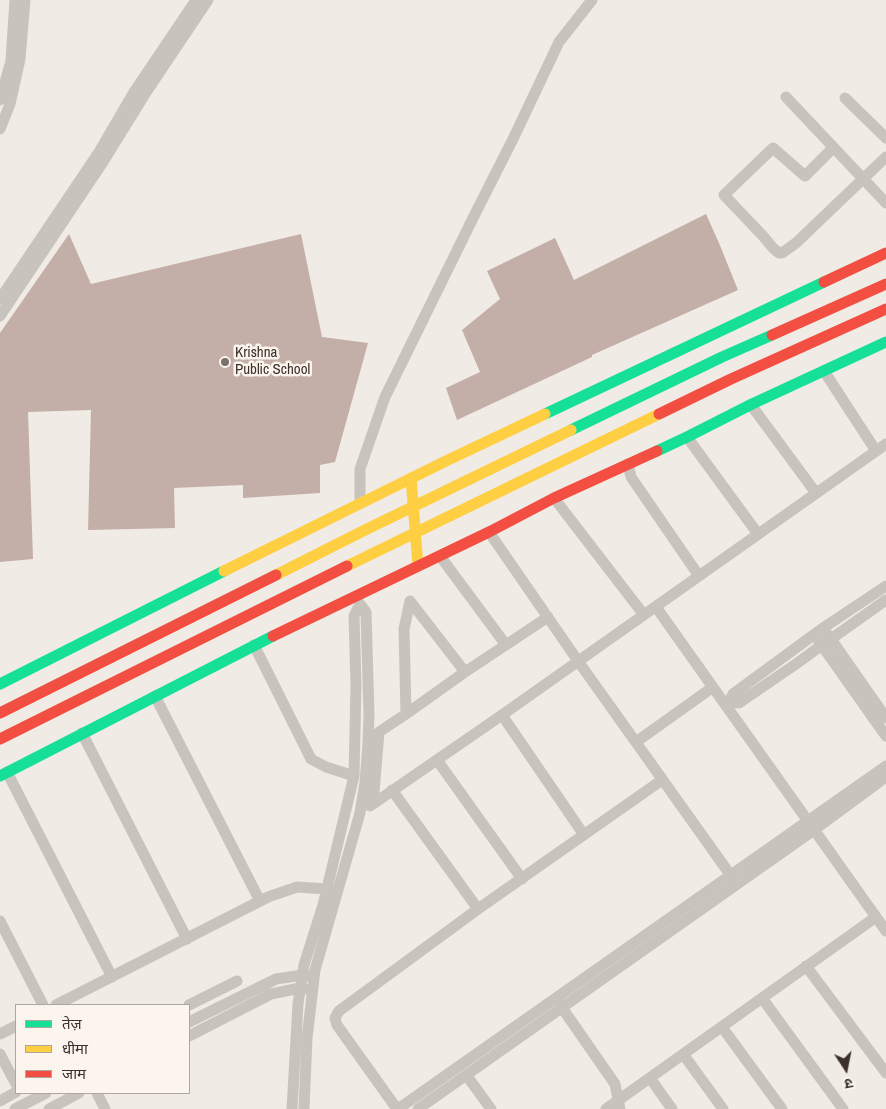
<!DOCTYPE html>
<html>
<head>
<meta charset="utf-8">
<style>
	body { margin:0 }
	#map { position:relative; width:886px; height:1109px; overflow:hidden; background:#f0ebe5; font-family:"Archivo Narrow","Noto Sans Devanagari",sans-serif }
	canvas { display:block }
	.legend { position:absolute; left:15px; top:1004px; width:175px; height:90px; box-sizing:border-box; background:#fbf5ee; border:1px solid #aea6a0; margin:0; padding:6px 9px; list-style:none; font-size:15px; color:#3b302b }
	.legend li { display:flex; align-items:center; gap:10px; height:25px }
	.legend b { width:25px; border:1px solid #aea6a0 }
	.north { position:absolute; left:821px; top:1044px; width:50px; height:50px; -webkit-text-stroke:4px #fbf5ee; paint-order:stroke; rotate:169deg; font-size:14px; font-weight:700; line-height:20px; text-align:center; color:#3b302b }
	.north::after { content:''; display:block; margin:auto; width:18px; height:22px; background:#3b302b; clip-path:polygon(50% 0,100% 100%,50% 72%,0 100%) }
</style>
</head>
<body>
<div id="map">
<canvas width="886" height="1109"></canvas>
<ul class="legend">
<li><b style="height:6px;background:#16e098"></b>तेज़</li>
<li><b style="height:6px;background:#ffcf43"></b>धीमा</li>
<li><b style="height:6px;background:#f24e42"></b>जाम</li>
</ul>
<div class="north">उ</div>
</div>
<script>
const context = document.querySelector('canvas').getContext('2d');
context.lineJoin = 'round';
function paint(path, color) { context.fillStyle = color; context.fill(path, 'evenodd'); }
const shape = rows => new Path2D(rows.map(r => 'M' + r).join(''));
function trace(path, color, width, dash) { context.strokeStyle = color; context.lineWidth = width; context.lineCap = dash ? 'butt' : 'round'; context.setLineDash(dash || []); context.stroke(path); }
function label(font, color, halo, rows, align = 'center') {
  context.font = font + ' "Archivo Narrow",sans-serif'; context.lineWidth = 5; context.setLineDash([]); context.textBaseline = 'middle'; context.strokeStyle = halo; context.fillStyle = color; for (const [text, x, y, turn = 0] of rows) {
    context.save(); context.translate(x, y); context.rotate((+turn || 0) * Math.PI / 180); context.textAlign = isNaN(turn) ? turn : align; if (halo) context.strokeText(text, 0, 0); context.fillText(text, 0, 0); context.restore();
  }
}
paint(shape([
	[706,214,719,243,738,290,592,355,592,357,457,420,446,388,480,372,462,330,500,299,487,271,555,238,574,280],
	[69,234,91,284,301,234,322,337,368,343,335,462,320,465,320,493,243,498,243,485,174,488,175,528,88,530,91,410,28,412,33,559,0,562,0,333]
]), '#c3afa7');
trace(shape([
	[786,97,886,203],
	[845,98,886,138],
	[0,100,11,61,15,0],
	[0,129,10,104,20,59,25,0],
	[833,148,805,176,773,148,724,195,763,236,773,248,779,253,782,253,796,243,886,157],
	[0,299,99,152,134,92,196,0],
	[0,316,101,165,145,94,208,0],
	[824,371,876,451],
	[752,404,754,409,816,493],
	[687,437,758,534],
	[628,464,631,477,699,576],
	[554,498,644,615],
	[360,503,360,469,385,397,474,216,513,139,559,42,592,0],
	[489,532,578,661,734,880],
	[440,556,506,645],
	[886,600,831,639,822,645,796,664,739,703,729,702,733,694,823,628,831,639,886,718],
	[656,607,886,931],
	[823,628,886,586],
	[818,640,886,736],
	[254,645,311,759,326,767,354,776],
	[155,696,260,901],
	[406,714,465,672],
	[502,715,584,835],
	[82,733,187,939],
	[636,742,713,687],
	[437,760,522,879],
	[7,772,112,977],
	[392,790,478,909],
	[373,804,502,715,886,444],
	[370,806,373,804,379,732,406,714,404,629,410,601,465,672,548,617],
	[0,921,43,1005],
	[806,966,886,1073],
	[762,998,843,1109],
	[558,1002,615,1084,620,1109],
	[56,1005,268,897,297,887,327,889],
	[189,1005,237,981],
	[189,1022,276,979,303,975,309,976],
	[722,1027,782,1109],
	[0,1034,16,1026],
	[189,1036,271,994,300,988,306,989],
	[0,1054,16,1084],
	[683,1054,723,1109],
	[467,1076,491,1109],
	[650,1078,672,1109],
	[97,1093,105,1109],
	[0,1101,16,1092],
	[15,1109,46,1093],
	[49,1109,79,1093],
	[292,1109,298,1004,304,965,323,905,354,776,356,685,354,616,360,604,366,612,369,715,368,743,365,783,360,813,315,970,307,1038,304,1109],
	[397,1109,337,1025,335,1018,339,1011,478,909,662,780],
	[398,1109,886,766],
	[418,1109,814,830,886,777],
	[606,1109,876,917]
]), '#c9c3be', 11);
trace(shape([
	[545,414,824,282],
	[571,430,722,357,772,335],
	[657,451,687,437,752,404,886,342],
	[0,684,224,571],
	[0,776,273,636]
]), '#16e098', 11);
trace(shape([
	[411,478,418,566],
	[347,566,659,414],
	[224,571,448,460,545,414],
	[276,575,367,529,571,430]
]), '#ffcf43', 11);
trace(shape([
	[824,282,886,253],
	[772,335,886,284],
	[659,414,731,379,886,309],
	[273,636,489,532,554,498,657,451],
	[0,713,276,575],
	[0,739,347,566]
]), '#f24e42', 11);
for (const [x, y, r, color] of [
	[225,362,5,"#7a716c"]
]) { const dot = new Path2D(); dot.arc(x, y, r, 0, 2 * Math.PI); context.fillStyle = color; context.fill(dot); trace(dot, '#fbf5ee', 2); }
label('15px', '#3b302b', '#fbf5ee', [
	["Krishna",235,353],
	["Public School",235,370]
], 'left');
</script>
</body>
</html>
